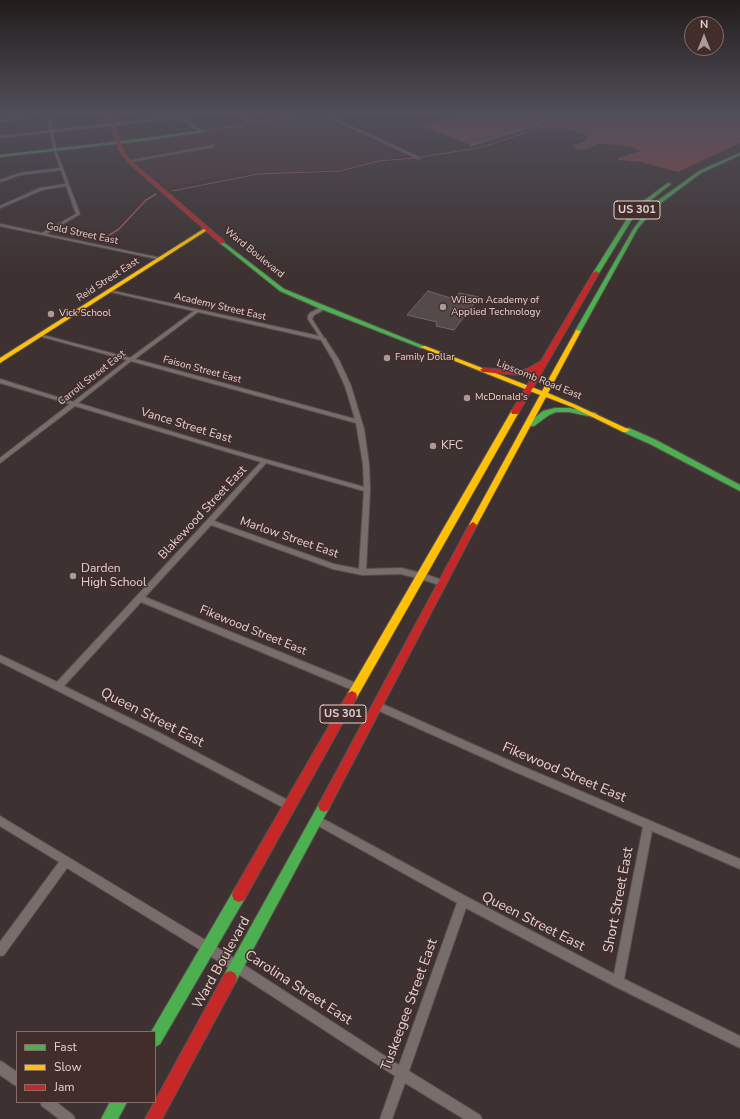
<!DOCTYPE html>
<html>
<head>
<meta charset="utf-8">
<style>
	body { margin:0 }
	#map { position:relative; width:740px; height:1119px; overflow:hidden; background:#3d3231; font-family:"Nunito Sans",sans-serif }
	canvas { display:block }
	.legend { position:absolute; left:16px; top:1031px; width:140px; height:72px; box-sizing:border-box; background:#432d2b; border:1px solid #836f6e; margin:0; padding:5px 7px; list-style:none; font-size:12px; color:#e2d3d2 }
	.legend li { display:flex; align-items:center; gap:8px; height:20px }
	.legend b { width:20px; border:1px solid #836f6e }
	.north { position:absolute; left:684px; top:16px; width:40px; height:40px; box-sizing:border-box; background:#432d2b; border:1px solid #836f6e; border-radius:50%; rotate:0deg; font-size:11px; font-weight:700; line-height:16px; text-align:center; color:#e2d3d2 }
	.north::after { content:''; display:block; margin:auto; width:14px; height:18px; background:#a89b9a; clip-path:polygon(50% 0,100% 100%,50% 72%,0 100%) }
</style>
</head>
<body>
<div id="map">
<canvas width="740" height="1119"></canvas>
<ul class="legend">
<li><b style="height:5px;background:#4caf50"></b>Fast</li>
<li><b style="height:5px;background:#ffc107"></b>Slow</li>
<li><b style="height:5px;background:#c62828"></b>Jam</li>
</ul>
<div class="north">N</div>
</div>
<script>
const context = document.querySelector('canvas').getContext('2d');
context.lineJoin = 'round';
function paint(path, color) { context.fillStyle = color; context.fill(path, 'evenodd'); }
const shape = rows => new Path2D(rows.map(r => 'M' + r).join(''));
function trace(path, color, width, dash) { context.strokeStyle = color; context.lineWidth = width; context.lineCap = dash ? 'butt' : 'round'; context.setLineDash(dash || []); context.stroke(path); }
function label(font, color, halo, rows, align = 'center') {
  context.font = font + ' "Nunito Sans",sans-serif'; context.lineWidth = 3; context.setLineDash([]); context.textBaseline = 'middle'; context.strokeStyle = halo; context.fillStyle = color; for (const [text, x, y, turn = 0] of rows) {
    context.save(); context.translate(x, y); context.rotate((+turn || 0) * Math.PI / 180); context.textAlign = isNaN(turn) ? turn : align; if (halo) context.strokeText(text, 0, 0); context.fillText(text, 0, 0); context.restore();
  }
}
paint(shape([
	[318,115,405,156,363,162,347,167,325,170,252,173,203,180,168,188,144,170,130,155,126,146,128,143]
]), '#4d3231');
paint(shape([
	[450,114,737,114,740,115,740,143,678,172,641,162,619,160,618,158,640,151,632,147,599,143,588,149,579,150,574,148,575,145,584,142,587,138,586,135,567,129,543,128,539,126,471,145,421,126,455,117]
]), '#8e4543');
trace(shape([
	[420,157,479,148,547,126,585,120,638,121,715,114],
	[172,191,258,174,340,171,378,161,414,158]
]), '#a75856', 1);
trace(shape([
	[106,237,119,229,146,200,156,194]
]), '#a75856', 1.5);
const building = shape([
	[428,291,454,299,459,293,479,297,454,330,436,326,437,322,407,315,428,291]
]);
paint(building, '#544a49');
trace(building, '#716766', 1);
const street = shape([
	[36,114,42,114,0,122,0,120,36,114],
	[47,114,49,114,53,130,198,114,207,114,183,117,201,130,200,132,180,118,53,132,56,150,80,214,46,234,161,258,163,259,162,260,0,226,0,224,42,233,76,214,66,186,42,190,0,208,0,206,40,188,66,184,61,170,20,175,0,182,0,180,20,173,60,168,54,150,50,132,0,138,0,136,50,131,47,114],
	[236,114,239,114,253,123,251,124,236,114],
	[322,114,325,114,421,158,418,159,322,114],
	[514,114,518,114,542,124,470,146,470,144,538,124,514,114],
	[214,145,213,147,129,162,127,161,214,145],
	[109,290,319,336,308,319,308,316,310,313,321,307,325,307,325,309,314,315,312,319,324,338,326,339,326,340,339,360,351,386,364,429,369,464,370,490,366,569,401,568,425,574,445,581,446,583,445,585,442,586,421,579,401,574,362,575,333,569,211,525,145,597,361,685,362,688,361,691,358,692,355,691,141,602,64,686,158,732,293,803,295,806,293,809,290,811,152,738,0,662,0,655,57,682,261,462,75,406,0,463,0,458,70,404,0,383,0,379,73,402,127,360,39,336,39,334,130,358,194,311,111,292,109,292,109,290],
	[198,312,321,340,333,360,345,386,355,419,135,359,198,312],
	[131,361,356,423,363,464,364,487,222,447,78,403,131,361],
	[266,463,364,491,359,569,334,564,214,521,266,463],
	[378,702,517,764,740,859,740,869,652,831,624,979,740,1036,740,1048,614,986,466,908,409,1071,480,1115,482,1119,464,1119,405,1083,392,1119,380,1119,395,1076,204,952,67,868,4,955,0,956,0,942,59,862,0,826,0,816,212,944,399,1065,457,903,313,823,311,820,313,817,316,815,467,897,614,974,643,827,511,770,375,709,374,706,375,703,378,702],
	[0,1061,4,1063,17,1072,17,1086,13,1084,0,1075,0,1061],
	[40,1102,56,1102,73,1115,75,1119,59,1119,42,1106,40,1102]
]);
const fast = shape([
	[203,130,204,132,149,140,0,157,0,155,149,138,203,130],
	[740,153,740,155,701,173,657,206,638,228,581,331,576,332,575,331,634,228,653,204,699,171,740,153],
	[668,183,671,184,646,204,634,216,599,273,594,274,593,273,630,214,642,202,668,183],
	[222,241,284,289,426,347,421,348,321,309,280,291,220,243,220,242,222,241],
	[555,408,569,408,596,413,597,415,593,417,569,412,556,412,549,415,534,426,528,426,527,424,543,411,555,408],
	[623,428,629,428,656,440,740,485,740,491,650,444,623,432,623,428],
	[324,800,328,802,330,806,328,810,235,983,230,985,225,983,223,978,225,973,320,802,324,800],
	[239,888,244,890,246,895,244,900,160,1044,155,1047,155,1032,151,1032,234,890,239,888],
	[110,1102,127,1102,118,1119,101,1119,110,1102]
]);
const slow = shape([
	[205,228,209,229,0,363,0,358,205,228],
	[576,330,581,331,548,393,576,405,630,430,626,432,623,432,572,407,546,397,477,525,476,527,470,527,469,525,540,395,420,347,425,346,542,391,576,330],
	[512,410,518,410,519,412,356,699,352,701,348,699,347,696,348,693,512,410]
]);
const jam = shape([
	[106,114,110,114,124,152,132,162,224,241,224,243,220,243,130,164,120,152,106,114],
	[304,114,313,114,203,132,201,131,304,114],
	[596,271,599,273,519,412,518,414,512,414,511,412,537,369,531,372,519,375,483,372,480,370,483,368,519,371,527,369,541,361,593,273,596,271],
	[473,522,477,525,328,810,324,812,320,810,318,806,320,802,469,525,473,522],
	[352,691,356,693,357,696,356,699,244,900,239,902,234,900,232,895,234,890,348,693,352,691],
	[230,971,235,973,237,978,235,983,162,1119,145,1119,225,973,230,971]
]);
trace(street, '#5a504f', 2);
trace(fast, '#5a504f', 2);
trace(slow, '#5a504f', 2);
trace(jam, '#5a504f', 2);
paint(street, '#796d6c');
paint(fast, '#4caf50');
paint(slow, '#ffc107');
paint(jam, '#c62828');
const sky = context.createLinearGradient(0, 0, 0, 271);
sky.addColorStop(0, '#221c1b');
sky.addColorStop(0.42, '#514f5a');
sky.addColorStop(1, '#514f5a00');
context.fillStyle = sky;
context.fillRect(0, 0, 740, 271);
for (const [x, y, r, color] of [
	[443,307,4,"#a89b9a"],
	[51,314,4,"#a89b9a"],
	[387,358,4,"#a89b9a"],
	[467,398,4,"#a89b9a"],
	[433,446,4,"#a89b9a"],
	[73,576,4,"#a89b9a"]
]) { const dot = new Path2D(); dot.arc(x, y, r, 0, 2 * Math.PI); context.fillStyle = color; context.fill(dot); trace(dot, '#432d2b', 1.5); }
label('10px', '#e2d3d2', '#432d2b', [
	["Gold Street East",82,234,12],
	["Ward Boulevard",254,253,39],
	["Reid Street East",108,280,-33],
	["Academy Street East",220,307,13],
	["Faison Street East",202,370,15],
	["Carroll Street East",92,378,-38],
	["Lipscomb Road East",539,380,22]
]);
label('10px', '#e2d3d2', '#432d2b', [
	["Wilson Academy of",451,301],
	["Applied Technology",451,313],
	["Vick School",59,314],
	["Family Dollar",395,358],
	["McDonald's",475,398]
], 'left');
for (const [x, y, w] of [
	[637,210,46],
	[343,714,46]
]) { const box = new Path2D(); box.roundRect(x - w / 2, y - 9, w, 18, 3); context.fillStyle = '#432d2b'; context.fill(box); trace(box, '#e2d3d2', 1); }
label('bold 11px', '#e2d3d2', null, [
	["US 301",637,210],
	["US 301",343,714]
]);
label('12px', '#e2d3d2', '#432d2b', [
	["Vance Street East",186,426,17],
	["Blakewood Street East",203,513,-47],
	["Marlow Street East",289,538,19],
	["Fikewood Street East",253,631,22]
]);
label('12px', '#e2d3d2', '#432d2b', [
	["KFC",441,446],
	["Darden",81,569],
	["High School",81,583]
], 'left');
label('14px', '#e2d3d2', '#432d2b', [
	["Queen Street East",152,718,27],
	["Fikewood Street East",564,773,23],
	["Short Street East",619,900,-79],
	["Queen Street East",533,922,27],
	["Ward Boulevard",222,963,-61],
	["Carolina Street East",298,988,33],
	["Tuskeegee Street East",410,1005,-70]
]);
</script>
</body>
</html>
